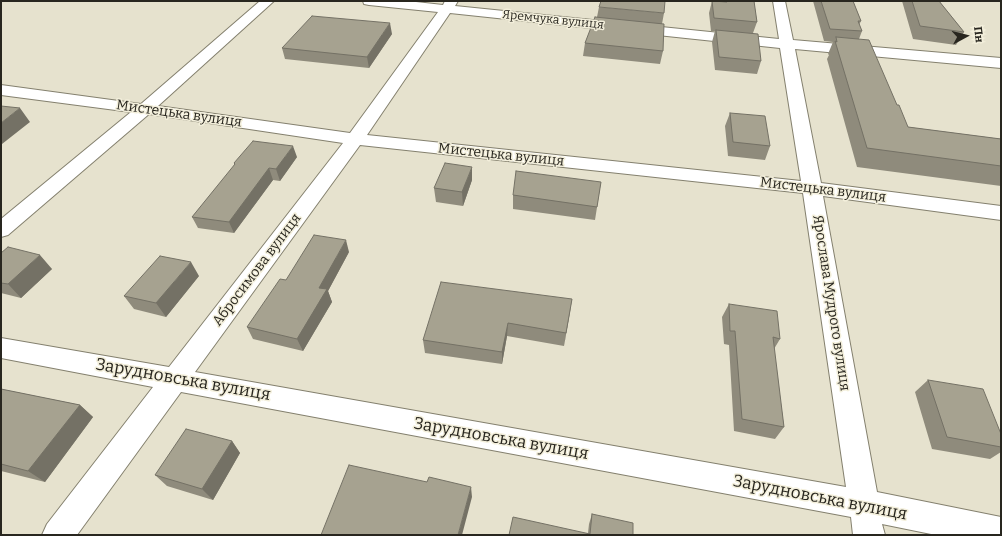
<!DOCTYPE html>
<html>
<head>
<meta charset="utf-8">
<style>
	body { margin:0 }
	#map { position:relative; width:1002px; height:536px; overflow:hidden; background:#e6e2ce; font-family:Bitter,serif }
	canvas { display:block }
	.frame { position:absolute; inset:0; border:2px solid #28261f; pointer-events:none }
	.north { position:absolute; left:946px; top:16px; width:40px; height:40px; -webkit-text-stroke:3px #f3efdb; paint-order:stroke; rotate:83deg; font-size:11px; font-weight:700; line-height:16px; text-align:center; color:#28261f }
	.north::after { content:''; display:block; margin:auto; width:14px; height:18px; background:#28261f; clip-path:polygon(50% 0,100% 100%,50% 72%,0 100%) }
</style>
</head>
<body>
<div id="map">
<canvas width="1002" height="536"></canvas>
<div class="frame"></div>
<div class="north">Пн</div>
</div>
<script>
const context = document.querySelector('canvas').getContext('2d');
context.lineJoin = 'round';
const shape = rows => new Path2D(rows.map(r => 'M' + r).join(''));
function trace(path, color, width, dash) { context.strokeStyle = color; context.lineWidth = width; context.lineCap = dash ? 'butt' : 'round'; context.setLineDash(dash || []); context.stroke(path); }
function paint(path, color) { context.fillStyle = color; context.fill(path, 'evenodd'); }
function label(font, color, halo, rows, align = 'center') {
  context.font = font + ' Bitter,serif'; context.lineWidth = 3; context.setLineDash([]); context.textBaseline = 'middle'; context.strokeStyle = halo; context.fillStyle = color; for (const [text, x, y, turn = 0] of rows) {
    context.save(); context.translate(x, y); context.rotate((+turn || 0) * Math.PI / 180); context.textAlign = isNaN(turn) ? turn : align; if (halo) context.strokeText(text, 0, 0); context.fillText(text, 0, 0); context.restore();
  }
}
const street = shape([
	[260,1,274,1,158,106,350,133,438,12,369,5,364,4,363,1,407,1,443,5,445,1,458,1,455,6,779,39,773,1,785,1,793,40,1001,58,1001,68,795,49,821,183,1001,206,1001,220,823,196,877,492,1001,517,1001,535,936,535,882,524,885,535,853,535,851,517,181,392,77,535,42,535,47,524,153,387,1,358,1,338,169,367,343,143,149,114,8,235,1,237,1,219,131,112,1,95,1,85,141,104,260,1],
	[450,13,780,48,801,181,367,135,450,13],
	[360,145,803,193,846,487,195,372,360,145]
]);
trace(street, '#84806e', 2);
paint(street, '#fff');
paint(shape([
	[712,1,725,2,725,1,754,1,757,22,753,33,761,61,757,74,715,70,712,42,715,31,711,31,709,13],
	[813,1,853,1,861,21,859,25,862,31,859,39,897,105,908,127,1001,139,1001,186,857,167,827,59,829,55,828,54,833,42,824,41],
	[902,1,939,1,964,32,956,45,913,39],
	[599,7,664,13,662,24,663,51,660,64,583,56,585,43,597,17],
	[392,34,369,68,285,59,282,48],
	[730,113,770,146,765,160,728,156,725,126],
	[297,157,280,181,273,180,234,233,198,228,192,217,235,165,234,163],
	[472,180,463,206,436,202,434,188],
	[601,182,595,220,513,209,513,195],
	[349,252,328,291,332,302,303,351,253,339,247,327,286,280],
	[1,253,52,269,21,298,1,293],
	[199,276,166,317,134,309,124,296],
	[572,299,564,346,507,336,502,364,425,353,423,340],
	[729,304,780,339,774,349,784,427,775,439,734,431,729,345,724,344,722,317],
	[928,380,1001,434,1001,452,990,459,932,449,915,392],
	[1,389,80,405,93,417,45,482,1,471],
	[232,441,240,453,213,500,167,486,155,475],
	[592,514,633,535,509,535,588,533,589,524]
]), '#8f8b7c');
paint(shape([
	[390,23,392,34,369,68,367,57],
	[20,108,30,122,2,144,1,143,1,123],
	[293,146,297,157,280,181,276,169],
	[472,167,472,180,463,206,462,192],
	[269,168,273,180,234,233,229,222],
	[346,240,349,252,328,291,332,302,303,351,297,339,319,288],
	[40,255,52,269,21,298,8,284],
	[191,262,199,276,166,317,156,303],
	[572,299,570,312,564,346,566,333],
	[508,323,507,336,502,364,502,352],
	[80,405,93,417,45,482,28,471],
	[232,441,240,453,213,500,202,489],
	[471,487,472,497,462,535,458,535]
]), '#747165');
const building = shape([
	[601,1,665,1,664,13,599,7,601,1],
	[712,1,727,2,727,1,754,1,757,22,714,18,712,1],
	[821,1,853,1,861,21,858,21,862,31,830,29,821,1],
	[912,1,939,1,964,32,920,26,912,1],
	[312,16,390,23,367,57,282,48,312,16],
	[595,17,664,24,663,51,585,43,595,17],
	[716,30,758,34,761,61,719,57,716,30],
	[836,37,869,40,897,105,899,105,908,127,1001,139,1001,166,867,148,835,41,837,42,836,37],
	[1,106,20,108,1,123,1,106],
	[730,113,765,116,770,146,733,142,730,113],
	[253,141,293,146,276,169,269,168,229,222,192,217,235,164,234,163,253,141],
	[445,163,472,167,462,192,434,188,445,163],
	[516,171,601,182,597,207,513,195,516,171],
	[314,235,346,240,319,288,327,289,297,339,247,327,280,279,286,280,314,235],
	[8,247,40,255,8,284,1,283,1,253,8,247],
	[160,256,191,262,156,303,124,296,160,256],
	[441,282,572,299,566,333,508,323,502,352,423,340,441,282],
	[729,304,777,311,780,339,773,337,784,427,742,419,735,331,730,331,729,304],
	[928,380,983,389,1001,434,1001,447,947,437,928,380],
	[1,389,80,405,28,471,1,464,1,389],
	[186,429,232,441,202,489,155,475,186,429],
	[349,465,427,482,429,477,471,487,458,535,321,535,349,465],
	[592,514,633,523,633,535,509,535,513,517,590,534,592,514]
]);
paint(building, '#a6a290');
trace(building, '#747165', 1);
label('12px', '#28261f', '#f3efdb', [
	["Яремчука вулиця",553,20,6]
]);
label('14px', '#28261f', '#f3efdb', [
	["Мистецька вулиця",179,114,8],
	["Мистецька вулиця",501,155,6],
	["Мистецька вулиця",823,190,7],
	["Абросимова вулиця",257,270,-53],
	["Ярослава Мудрого вулиця",831,303,81]
]);
label('17px', '#28261f', '#f3efdb', [
	["Зарудновська вулиця",183,380,10],
	["Зарудновська вулиця",501,439,10],
	["Зарудновська вулиця",820,498,11]
]);
</script>
</body>
</html>
